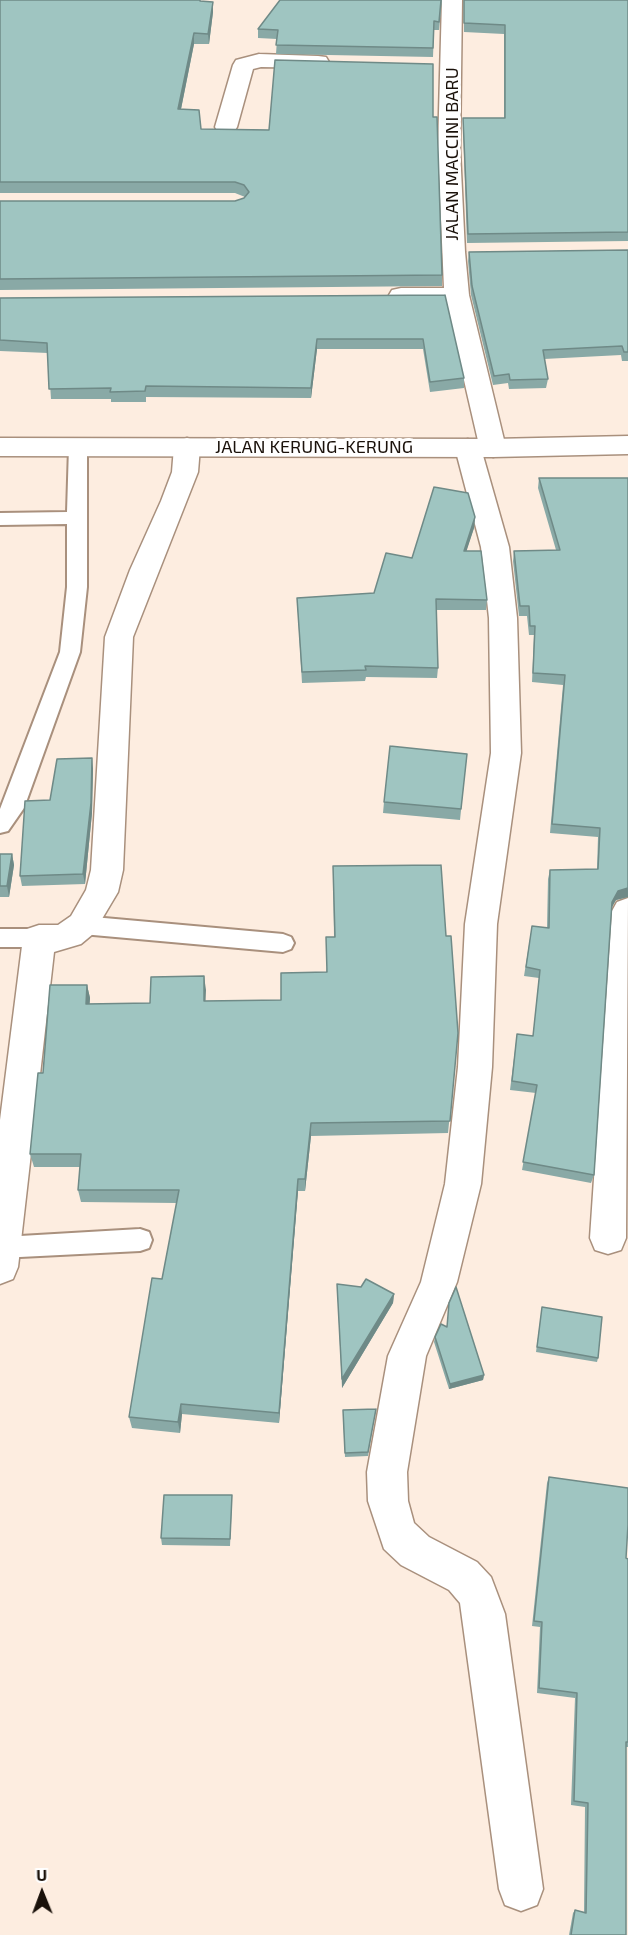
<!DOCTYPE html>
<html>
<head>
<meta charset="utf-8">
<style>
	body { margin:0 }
	#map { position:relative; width:628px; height:1935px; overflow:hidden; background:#fdede0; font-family:"Exo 2",sans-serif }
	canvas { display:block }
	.north { position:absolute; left:12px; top:1863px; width:60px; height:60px; -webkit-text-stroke:4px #fff; paint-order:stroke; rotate:359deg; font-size:16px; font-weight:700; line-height:24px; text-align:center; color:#1a110a }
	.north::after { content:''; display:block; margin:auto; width:21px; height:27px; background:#1a110a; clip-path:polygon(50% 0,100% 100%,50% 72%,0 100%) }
</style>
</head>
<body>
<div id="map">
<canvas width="628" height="1935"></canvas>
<div class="north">U</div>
</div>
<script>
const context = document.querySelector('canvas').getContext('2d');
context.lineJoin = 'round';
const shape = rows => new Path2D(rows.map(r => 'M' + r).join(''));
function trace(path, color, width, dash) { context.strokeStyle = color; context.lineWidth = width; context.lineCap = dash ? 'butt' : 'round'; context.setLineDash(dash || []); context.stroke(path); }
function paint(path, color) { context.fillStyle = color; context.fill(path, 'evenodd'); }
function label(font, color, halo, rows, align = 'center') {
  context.font = font + ' "Exo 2",sans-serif'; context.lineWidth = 6; context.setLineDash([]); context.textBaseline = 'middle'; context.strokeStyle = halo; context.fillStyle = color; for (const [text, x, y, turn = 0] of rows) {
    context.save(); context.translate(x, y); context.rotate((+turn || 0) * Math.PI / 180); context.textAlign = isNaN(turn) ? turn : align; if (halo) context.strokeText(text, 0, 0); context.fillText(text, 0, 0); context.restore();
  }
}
const service = shape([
	[78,441,87,447,87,587,80,652,24,808,8,831,0,833,0,809,60,652,67,587,67,524,0,525,0,513,67,512,69,447,78,441],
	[82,916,283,934,291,937,294,943,291,949,283,952,82,934,74,931,71,925,74,919,82,916],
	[0,929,39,929,47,932,50,938,47,944,39,947,0,947,0,929],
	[140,1229,149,1232,152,1240,149,1248,140,1251,0,1258,0,1238,3,1237,140,1229]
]);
const minor = shape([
	[442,0,462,0,460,150,465,252,469,295,506,448,502,454,493,457,482,452,509,547,517,618,521,753,497,924,492,1067,481,1184,457,1282,426,1356,407,1472,408,1501,414,1523,429,1537,477,1562,491,1577,505,1614,543,1889,537,1905,521,1911,505,1905,499,1889,460,1603,449,1590,401,1565,384,1549,368,1501,367,1472,388,1356,421,1282,445,1184,458,1067,465,924,491,753,489,618,481,547,455,448,459,442,468,439,479,445,446,302,401,302,392,300,389,295,392,290,401,288,444,288,438,150,442,0],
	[259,54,318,56,326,57,329,62,326,67,318,68,261,67,253,69,237,127,234,132,218,132,215,127,233,65,236,60,259,54],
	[187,438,196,441,200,447,198,472,133,637,123,870,118,892,93,934,81,944,54,952,18,1267,13,1279,0,1284,0,1120,23,938,27,929,39,925,58,925,71,916,86,890,91,870,105,637,130,570,161,501,172,472,174,447,178,441,187,438],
	[628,898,626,1238,621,1250,608,1254,595,1250,590,1238,612,911,617,902,628,898]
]);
const tertiary = shape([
	[628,436,628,454,493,457,0,456,0,438,493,439,628,436]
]);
trace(service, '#a9907d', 4);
trace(minor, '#a9907d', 3);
trace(tertiary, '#a9907d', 3);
paint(service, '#fff');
paint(minor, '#fff');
paint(tertiary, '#fff');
paint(shape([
	[0,0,203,2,213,12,209,44,194,44,181,109,201,129,269,130,433,117,442,275,442,286,0,290,0,201,235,201,244,198,245,197,235,193,0,193],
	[442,0,439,30,434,30,433,57,276,54,277,39,258,38,258,29],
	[464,0,628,0,628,241,467,243,463,127,463,118,504,118,504,34,464,32],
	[628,250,628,361,622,361,621,355,544,359,548,379,546,388,509,389,508,383,493,385,471,295,468,261,469,252],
	[445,295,464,378,464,388,430,392,423,349,317,349,311,398,146,397,146,402,111,402,111,399,51,399,48,353,0,351,0,298],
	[539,478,628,478,628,897,616,900,611,908,594,1175,591,1183,522,1170,536,1093,510,1090,516,1042,533,1036,539,978,524,976,532,926,547,928,548,879,550,870,597,869,598,837,550,833,563,685,532,682,534,635,529,635,527,616,519,616,513,561,514,551,556,550,538,488],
	[475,517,474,528,466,551,487,600,486,610,436,610,438,668,437,678,366,677,365,681,302,683,297,598,374,593,412,558],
	[467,754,460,820,383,813,384,802],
	[93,768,92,813,85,884,22,886,20,876,50,800],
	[0,854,12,854,14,865,9,897,0,897],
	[333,866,446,936,458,1033,448,1133,311,1136,305,1191,298,1191,279,1423,182,1414,180,1433,132,1428,129,1417,162,1279,177,1203,81,1202,78,1190,80,1167,34,1167,30,1154,43,1073,87,985,90,998,89,1004,150,1003,204,976,205,1001,281,1000,326,972,334,937],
	[337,1284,394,1294,393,1303,342,1388],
	[542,1307,598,1358,597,1362,536,1352],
	[435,1337,484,1375,483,1380,449,1389,434,1342],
	[375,1413,368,1456,345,1457,343,1414],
	[549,1477,626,1558,628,1559,628,1747,626,1747,626,1935,569,1935,573,1913,575,1910,584,1912,585,1807,571,1805,575,1698,537,1693,540,1627,532,1626,547,1483],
	[232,1495,232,1503,230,1546,162,1545,161,1538]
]), '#89a9a6');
paint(shape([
	[213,2,213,12,209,44,208,34],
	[194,33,194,44,179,119,178,109],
	[317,339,317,349,311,398,311,388],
	[475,517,474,528,463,562,464,551],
	[92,758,93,768,92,813,85,884,83,874],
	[12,854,14,865,9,897,7,886],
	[628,888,628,897,616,900,610,911,612,902,618,891],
	[204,976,206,990,205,1015,204,1001],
	[87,985,90,998,89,1018,86,1004],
	[311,1123,311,1136,305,1191,305,1179],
	[298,1179,298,1191,279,1423,279,1413],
	[394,1294,393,1303,342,1388,342,1379],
	[484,1375,483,1380,449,1389,450,1384],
	[181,1404,182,1414,180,1433,178,1422]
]), '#6f8a87');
const building = shape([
	[0,0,200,0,200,1,213,2,208,34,194,33,178,109,199,110,201,129,269,130,275,60,433,64,433,117,437,117,442,275,0,279,0,201,235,201,244,198,249,192,244,185,235,182,0,182,0,0],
	[280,0,441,0,439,22,434,21,433,48,276,45,278,30,258,29,280,0],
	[464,0,628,0,628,232,468,234,463,118,505,118,505,25,464,23,464,0],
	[628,250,628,352,624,352,622,346,543,350,548,379,510,380,509,374,494,376,472,286,469,252,628,250],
	[445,295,464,378,430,382,423,339,317,339,311,388,146,386,145,391,110,392,111,388,49,389,47,343,0,340,0,298,445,295],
	[539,478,628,478,628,888,618,891,612,902,594,1175,523,1162,537,1085,512,1081,517,1034,533,1036,540,970,526,967,532,926,549,928,550,870,598,869,600,828,552,824,565,675,533,673,535,626,530,626,529,606,520,606,514,551,560,550,539,478],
	[434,487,468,493,475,517,464,551,481,551,487,600,436,599,438,668,365,666,366,670,302,672,297,598,374,593,386,553,412,558,434,487],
	[390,746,467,754,461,809,384,802,390,746],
	[92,758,91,803,83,874,20,876,25,801,50,800,57,759,92,758],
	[0,854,12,854,7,886,0,886,0,854],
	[441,865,446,936,451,936,458,1033,450,1121,311,1123,305,1179,298,1179,279,1413,181,1404,178,1422,129,1417,152,1278,162,1279,179,1190,78,1190,81,1154,30,1154,38,1073,43,1073,50,985,87,985,86,1004,150,1003,151,977,204,976,204,1001,281,1000,281,973,327,972,326,937,335,937,333,866,441,865],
	[366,1279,394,1294,342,1379,337,1284,361,1287,366,1279],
	[456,1287,484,1375,450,1384,435,1337,441,1324,447,1327,449,1303,456,1287],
	[542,1307,602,1317,598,1358,537,1347,542,1307],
	[376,1409,368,1452,345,1453,343,1410,376,1409],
	[549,1477,628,1488,628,1525,626,1558,628,1559,628,1742,626,1742,626,1935,571,1935,575,1910,586,1913,588,1803,574,1801,577,1693,539,1688,542,1622,534,1621,549,1477],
	[164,1495,232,1495,230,1539,161,1538,164,1495]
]);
paint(building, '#9fc5c1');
trace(building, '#6f8a87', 1.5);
label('18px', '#1a110a', '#fff', [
	["JALAN MACCINI BARU",452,154,-90],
	["JALAN KERUNG-KERUNG",314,447]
]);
</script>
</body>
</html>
